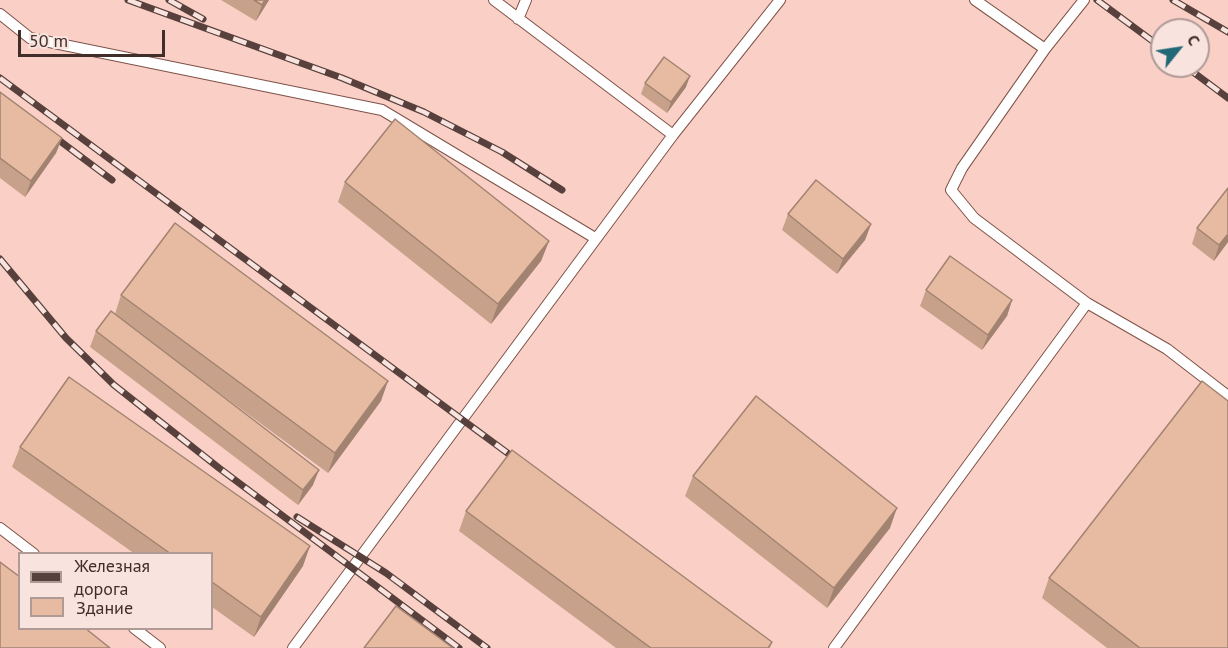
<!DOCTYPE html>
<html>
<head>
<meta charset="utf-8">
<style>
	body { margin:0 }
	#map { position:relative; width:1228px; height:648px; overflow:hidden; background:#fad0c6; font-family:"PT Sans",sans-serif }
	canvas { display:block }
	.legend { position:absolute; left:18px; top:552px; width:195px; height:78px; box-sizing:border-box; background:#f8e3de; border:2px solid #af9a96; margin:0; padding:8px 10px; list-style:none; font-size:18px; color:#412d29 }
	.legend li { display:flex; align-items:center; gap:12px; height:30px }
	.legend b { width:30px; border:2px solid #af9a96 }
	.north { position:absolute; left:1150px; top:18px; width:60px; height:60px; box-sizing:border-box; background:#f8e3de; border:2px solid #af9a96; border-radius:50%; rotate:60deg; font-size:16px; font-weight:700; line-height:24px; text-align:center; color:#412d29 }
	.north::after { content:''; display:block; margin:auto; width:21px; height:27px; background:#216976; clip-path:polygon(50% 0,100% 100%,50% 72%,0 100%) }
	.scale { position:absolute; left:18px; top:30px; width:147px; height:27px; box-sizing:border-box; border:3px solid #412d29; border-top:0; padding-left:8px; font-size:18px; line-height:21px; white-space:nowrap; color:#412d29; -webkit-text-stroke:4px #f8e3de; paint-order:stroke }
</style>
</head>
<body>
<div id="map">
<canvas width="1228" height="648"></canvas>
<ul class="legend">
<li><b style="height:8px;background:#58413c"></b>Железная дорога</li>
<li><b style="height:16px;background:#e7bba1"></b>Здание</li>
</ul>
<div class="north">С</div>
<div class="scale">50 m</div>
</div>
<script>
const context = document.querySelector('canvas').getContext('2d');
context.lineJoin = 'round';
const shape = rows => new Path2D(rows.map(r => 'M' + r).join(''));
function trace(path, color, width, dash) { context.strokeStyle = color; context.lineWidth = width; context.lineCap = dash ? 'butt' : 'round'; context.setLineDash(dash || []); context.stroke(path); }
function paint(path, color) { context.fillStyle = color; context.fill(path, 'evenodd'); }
const service = shape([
	[494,0,673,135],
	[975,0,1045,49],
	[1084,0,1045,49,962,168,951,190,974,218,1087,303],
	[0,14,30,38,382,110,595,238],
	[518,19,526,0],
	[0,528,34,554],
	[134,628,160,648],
	[293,648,673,135,780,0],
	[834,648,1087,303,1167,349,1228,396]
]);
trace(service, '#7e5248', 12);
trace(service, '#fff', 10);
const rail = shape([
	[128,0,342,78,424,112,502,152,562,190],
	[169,0,203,19],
	[1097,0,1162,48],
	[1173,0,1228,32],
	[1185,66,1228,98],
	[0,78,521,463],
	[48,132,112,180],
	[0,259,66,338,114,385,219,468,459,648],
	[297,517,386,573,487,648]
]);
trace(rail, '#58413c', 7);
trace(rail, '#f8e3de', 4.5, [14]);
paint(shape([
	[221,0,269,0,256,21],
	[645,83,686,87,667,113,641,94],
	[0,92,62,138,56,153,25,197,0,178],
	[345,182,549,241,541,261,491,324,338,202],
	[1228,188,1228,242,1214,261,1192,244,1197,228],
	[788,214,871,224,865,240,837,274,782,230],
	[926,290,1012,300,1007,316,982,350,920,306],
	[121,295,381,401,328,473,177,362,313,485,298,505,90,347,96,331,115,314],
	[20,447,303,566,254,637,212,607,212,554,135,554,12,467],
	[693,476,890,528,827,608,685,496],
	[466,511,772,642,770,648,616,648,459,531],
	[1049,578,1228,648,1107,648,1042,598]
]), '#c7a18a');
paint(shape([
	[265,0,269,0,256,21,262,5],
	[690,76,686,87,667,113,671,102],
	[62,138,56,153,25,197,31,181],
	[871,224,865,240,837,274,843,259],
	[1228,234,1228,242,1214,261,1219,245],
	[549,241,541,261,491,324,498,304],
	[1012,300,1007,316,982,350,988,335],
	[388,381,381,401,328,473,335,453],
	[319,470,313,485,298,505,303,490],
	[897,508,890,528,827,608,834,588],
	[310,546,303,566,254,637,261,617]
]), '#a28371');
const building = shape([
	[254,0,265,0,262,5,254,0],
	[664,57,690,76,671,102,645,83,664,57],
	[0,92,62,138,31,181,0,158,0,92],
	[395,119,549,241,498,304,345,182,395,119],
	[816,180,871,224,843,259,788,214,816,180],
	[1228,188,1228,234,1219,245,1197,228,1228,188],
	[175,223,388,381,335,453,121,295,175,223],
	[950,256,1012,300,988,335,926,290,950,256],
	[111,311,319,470,303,490,96,331,111,311],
	[69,377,310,546,261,617,212,582,212,554,171,554,20,447,69,377],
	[1202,381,1228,401,1228,648,1140,648,1049,578,1202,381],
	[756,396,897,508,834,588,693,476,756,396],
	[512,450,772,642,768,648,651,648,466,511,512,450],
	[0,562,20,577,20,628,85,628,110,648,0,648,0,562],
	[396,606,453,648,364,648,396,606]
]);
paint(building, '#e7bba1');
trace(building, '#a28371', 1.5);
</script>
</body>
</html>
